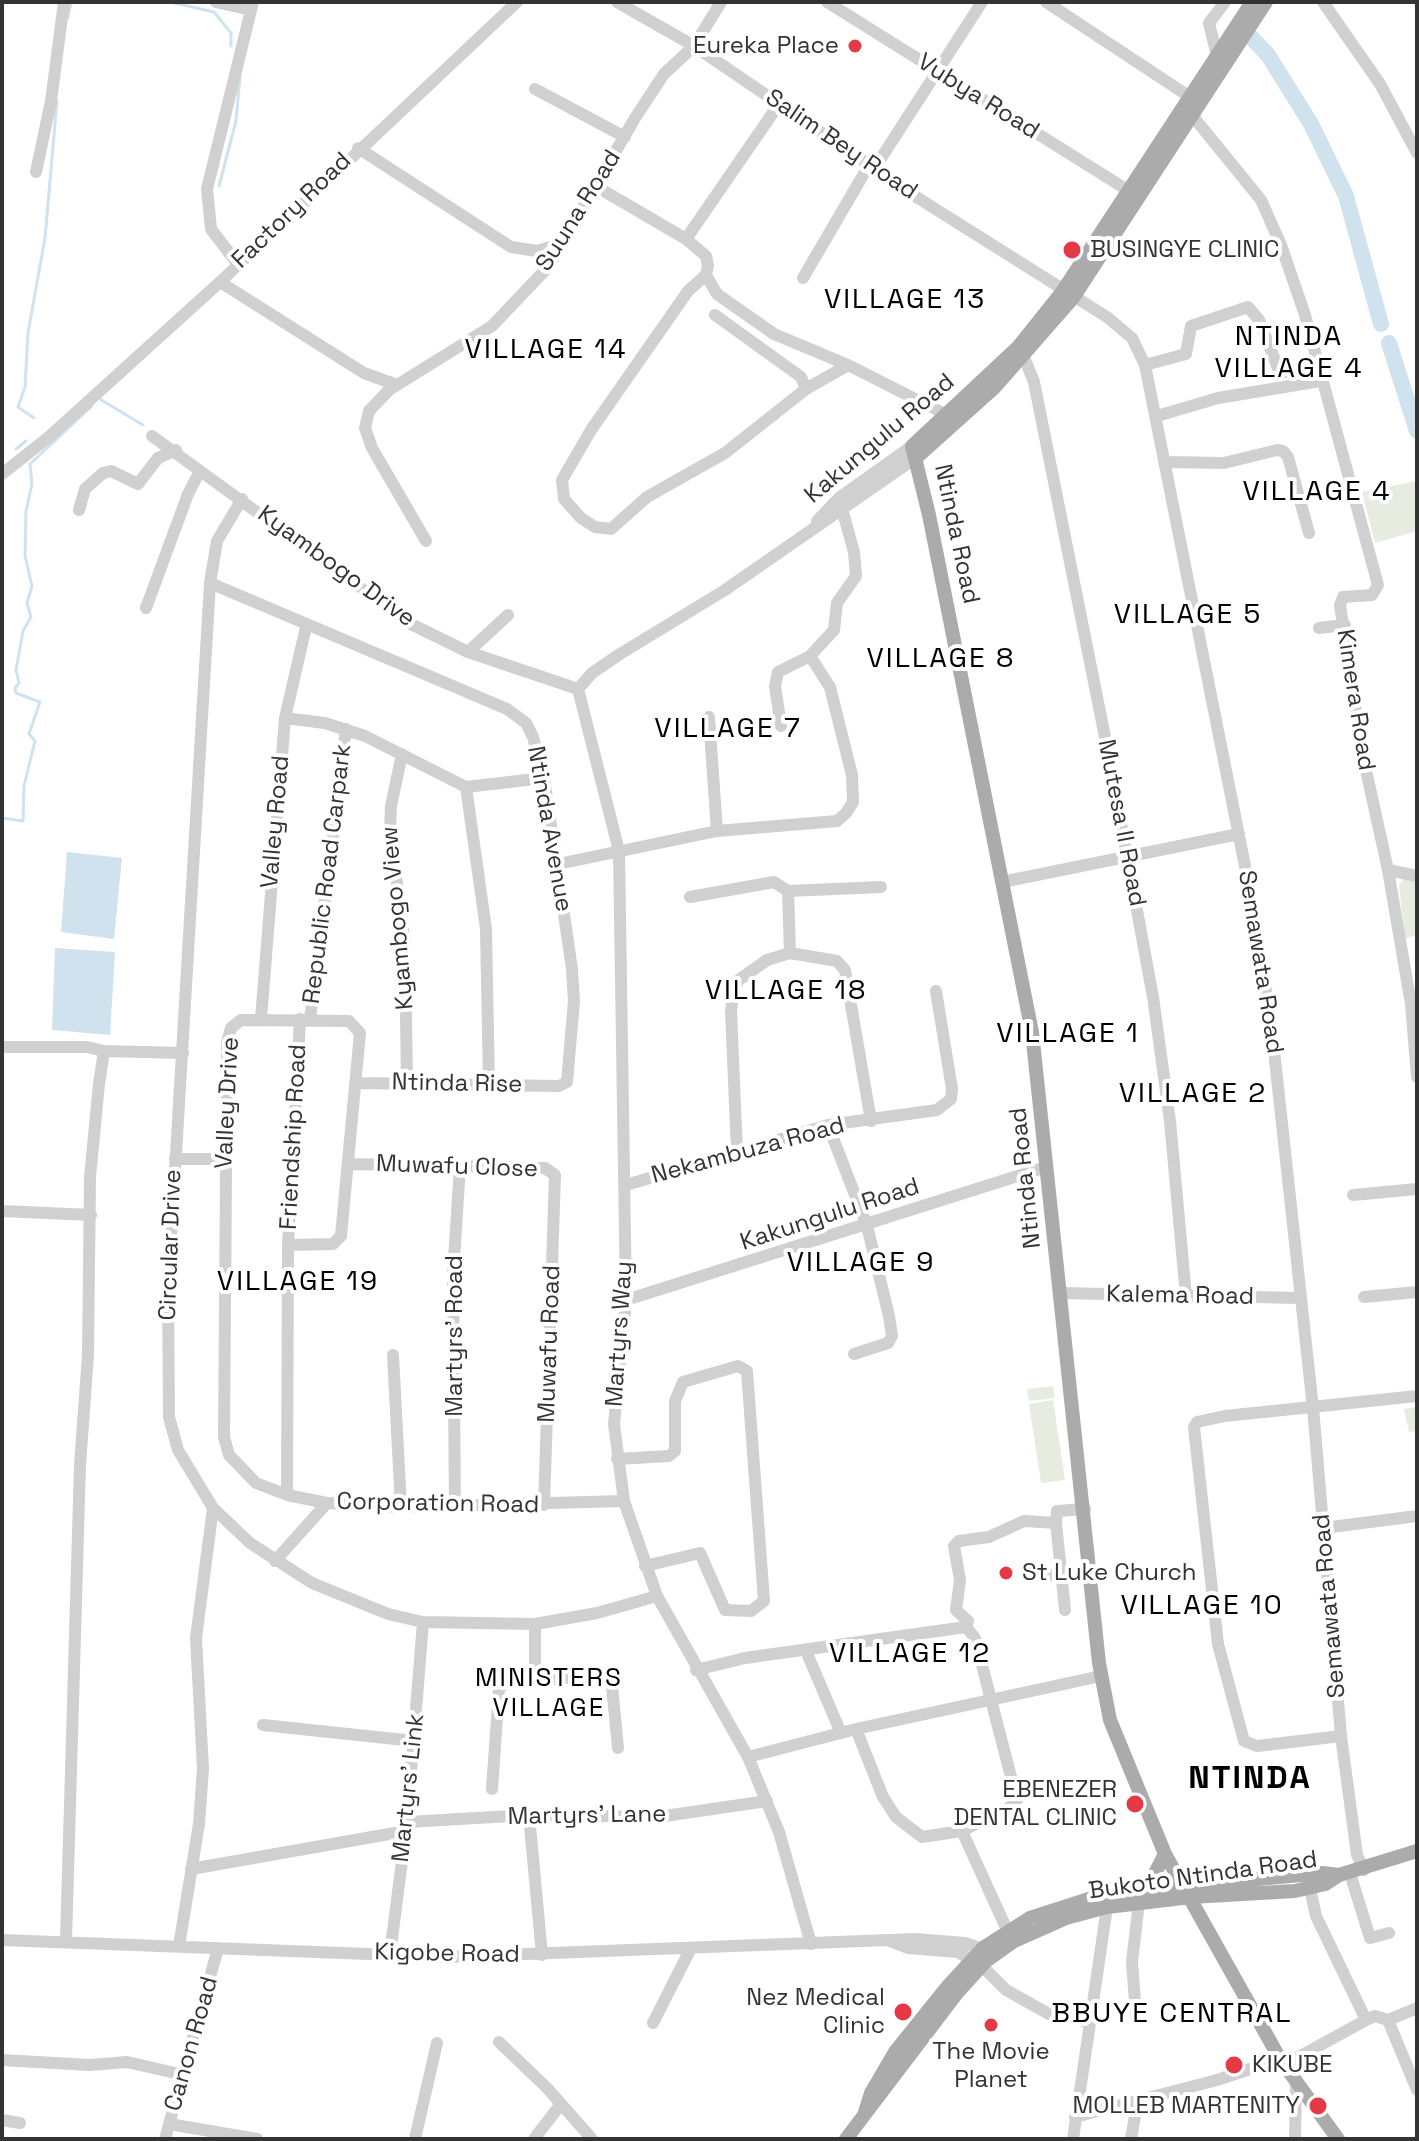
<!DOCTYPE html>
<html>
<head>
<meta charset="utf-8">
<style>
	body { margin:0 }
	#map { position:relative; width:1419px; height:2141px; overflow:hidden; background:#fff; font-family:"Space Grotesk",sans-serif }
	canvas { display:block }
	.frame { position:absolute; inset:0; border:4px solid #333; pointer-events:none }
</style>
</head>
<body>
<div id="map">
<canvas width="1419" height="2141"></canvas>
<div class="frame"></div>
</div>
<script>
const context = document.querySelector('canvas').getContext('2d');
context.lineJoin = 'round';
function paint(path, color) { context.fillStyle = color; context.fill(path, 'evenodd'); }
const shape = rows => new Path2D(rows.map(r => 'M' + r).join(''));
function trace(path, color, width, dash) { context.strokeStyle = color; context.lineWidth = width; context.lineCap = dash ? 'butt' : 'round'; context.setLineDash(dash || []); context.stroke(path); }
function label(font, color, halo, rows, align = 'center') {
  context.font = font + ' "Space Grotesk",sans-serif'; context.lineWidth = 8; context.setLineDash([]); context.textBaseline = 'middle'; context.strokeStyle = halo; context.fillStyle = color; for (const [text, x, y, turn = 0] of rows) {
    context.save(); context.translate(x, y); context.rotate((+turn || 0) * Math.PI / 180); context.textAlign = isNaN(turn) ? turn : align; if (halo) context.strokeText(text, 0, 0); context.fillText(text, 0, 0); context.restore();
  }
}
paint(shape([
	[1417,481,1417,531,1375,543,1362,492],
	[1404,878,1417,881,1417,934,1405,939,1399,885],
	[1053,1386,1055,1398,1029,1401,1027,1389],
	[1053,1400,1065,1480,1041,1483,1029,1404],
	[1417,1407,1417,1431,1409,1432,1404,1409]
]), '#e6ecdf');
paint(shape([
	[67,852,122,858,114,939,61,932],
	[55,948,115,952,110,1035,52,1030]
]), '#cfe2ee');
trace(shape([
	[170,2,214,12,231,33,231,46],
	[68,18,71,2],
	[219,186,236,121,240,76],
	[98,398,143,425],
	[34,418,18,407,25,387,28,333,45,238,57,101],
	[16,449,26,441],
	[2,818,23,821,24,786,35,741,29,734,40,702,16,693,15,688,19,683,16,670,23,631,31,617,27,603,32,586,25,556,26,511,32,484,30,464,92,406]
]), '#cfe2ee', 3);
trace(shape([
	[1251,37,1268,55,1311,124,1346,196,1381,324],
	[1389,343,1417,431]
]), '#cfe2ee', 16);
trace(shape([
	[216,2,251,10],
	[617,2,694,46,918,198,1107,317,1132,338,1145,365,1253,906,1271,1023,1313,1408,1341,1736,1357,1855,1364,1870],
	[827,2,1129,191],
	[1046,2,1190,97],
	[1323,2,1380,84,1417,153],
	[1217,56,1209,23,1225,2],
	[535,89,625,137],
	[1187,109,1261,200,1281,245,1305,315,1378,585,1372,595,1343,597,1340,605,1362,752,1388,870,1411,1004,1417,1077],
	[358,148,511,247,537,251,563,243],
	[874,169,982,2],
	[36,172,51,101,64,2],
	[597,187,686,239,706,256,708,266,706,275,688,291,591,430,562,480,564,499,581,518,595,527,611,529,647,497,725,453,806,389,848,365],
	[686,239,779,104],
	[237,263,211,229,207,189,253,2],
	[706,275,717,294,774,334,848,365,951,417],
	[803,278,869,165],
	[715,315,801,377,806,389],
	[1024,357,1034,382,1105,737,1153,997,1170,1121,1186,1296],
	[1145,365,1186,354,1191,326,1248,307,1259,320,1280,373,1309,367,1312,382],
	[397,385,364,373,220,282,517,2],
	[1157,416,1218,398,1320,381],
	[152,436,411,624,468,652,578,689],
	[1167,462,1224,463,1277,450,1283,451,1288,457,1309,533],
	[2,474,50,436,220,282],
	[242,499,217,541,210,583,168,1288,169,1417,178,1450,213,1508,250,1543,312,1583,388,1614,423,1622,535,1624,597,1613,657,1596],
	[79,510,85,489,103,473,111,471,138,484,158,458,176,450],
	[817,521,839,498,912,446],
	[426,541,372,448,365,428,369,411,389,390,492,326,549,266,635,118,664,74,694,46,721,2],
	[210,583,507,709,526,723,533,737,544,778,572,969,574,1001,567,1082,559,1086,356,1083],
	[146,608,188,494,200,471],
	[1319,628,1345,625],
	[468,652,508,615],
	[578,689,619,851,626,1300,614,1424,624,1501,657,1596,748,1757,779,1832,811,1944],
	[578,689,592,673,620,654,725,590,917,457],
	[709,717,717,831],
	[285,718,325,723,365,736,466,787,544,778],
	[781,726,775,686,778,672,810,656],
	[402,754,391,806,390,831,405,944,407,1083],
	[466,787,486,929,489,1085],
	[558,864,717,831,837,821,846,813,853,802,852,775,830,687,810,656,834,630,837,603,856,576,854,552,839,498],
	[1388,870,1417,876],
	[1002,882,1239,834],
	[788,891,790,953],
	[690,897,774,882,788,891,881,887],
	[261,1019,285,718,306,627],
	[310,1019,346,729],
	[2,1047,87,1047,104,1051],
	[828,1125,867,1226,889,1316,892,1336,888,1343,854,1354],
	[737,1152,731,1011,734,987,740,979,767,960,790,953,837,961,845,970,871,1121],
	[175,1159,224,1159],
	[350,1164,545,1168,555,1175,544,1505],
	[626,1185,828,1125,937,1110,951,1099,952,1089,936,991],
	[1353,1195,1417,1189],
	[2,1211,91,1215],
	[288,1245,333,1244,341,1236,360,1033,349,1021,241,1020,231,1028,227,1042,224,1437,229,1455,256,1483,287,1495,327,1503,401,1507,624,1501],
	[1059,1293,1301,1298],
	[1364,1297,1417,1292],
	[626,1300,1046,1167],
	[393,1355,401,1507],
	[617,1459,669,1456,675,1451,675,1401,683,1382,738,1366,747,1371,764,1601,751,1611,725,1610,700,1553,645,1566],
	[287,1495,288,1245,300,1019],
	[455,1506,453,1275,460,1166],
	[1056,1523,1065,1610],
	[1323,1528,1417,1516],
	[275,1561,327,1503],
	[1045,1576,1062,1574],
	[535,1624,535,1678],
	[966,1627,968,1621,956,1610,960,1580,954,1546,959,1541,989,1537,1024,1521,1056,1523,1057,1511,1085,1509],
	[806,1651,841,1733],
	[696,1670,745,1658,966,1627,975,1638,1017,1800,1010,1807,962,1831,922,1837,896,1817,883,1797,856,1729],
	[263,1725,414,1741],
	[1341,1736,1257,1746,1244,1741,1218,1644,1194,1427,1197,1422,1225,1416,1417,1396],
	[748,1757,856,1729,1101,1676],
	[492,1789,499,1689,507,1681,605,1676,612,1686,618,1748],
	[529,1815,542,1955],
	[407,1822,529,1815,658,1817,767,1801],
	[962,1831,1007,1930],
	[191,1869,406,1831],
	[1350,1873,1370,1938,1389,1933],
	[2,1940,448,1957,915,1939,965,1943,988,1951],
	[66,1940,80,1465,88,1355,90,1177,99,1084,104,1051,183,1053],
	[892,1942,908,1948,958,1952,982,1966,1006,1990,1049,2014,1090,2022],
	[179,1946,199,1824,203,1769,196,1638,213,1508],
	[390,1954,407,1822,423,1622],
	[1136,2016,1132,1962,1139,1902],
	[1366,2020,1375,2016,1388,2020,1417,2090],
	[1388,2020,1417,2008],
	[653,2023,690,1950],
	[499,2042,547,2088,592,2139],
	[2,2060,90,2065,127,2062,184,2075],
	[1284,2065,1366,2020,1316,1916,1310,1888],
	[1075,2117,1217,2080,1280,2059],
	[2,2120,20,2123],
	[169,2124,257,2139],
	[165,2139,218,1948],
	[415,2139,437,2043],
	[534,2139,561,2104],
	[1073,2139,1107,1907],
	[1131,2139,1136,2110,1133,2103],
	[1295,2139,1296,2082]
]), '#d0d0d0', 12);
trace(shape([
	[1252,2,1062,292,1018,347,912,446,929,515,1032,1032,1099,1663,1110,1720,1165,1854,1280,2059,1338,2139],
	[917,457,995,387,1073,298,1266,2],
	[1137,1890,1153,1877,1165,1854],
	[865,2112,871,2093,895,2052,948,1986,983,1948,1030,1918,1092,1898,1137,1890,1323,1873,1339,1875,1417,1851],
	[846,2139,957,1993,986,1961,1014,1941,1066,1918,1107,1907,1191,1897,1295,1891,1325,1884,1339,1875]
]), '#ababab', 14);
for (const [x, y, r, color] of [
	[855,46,8,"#e63946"],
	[1072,250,10,"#e63946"],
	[1006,1573,8,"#e63946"],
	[1135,1804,10,"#e63946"],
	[903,2012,10,"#e63946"],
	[991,2025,8,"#e63946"],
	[1234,2065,10,"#e63946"],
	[1318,2106,10,"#e63946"]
]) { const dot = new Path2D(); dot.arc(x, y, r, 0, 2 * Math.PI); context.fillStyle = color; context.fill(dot); trace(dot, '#fff', 3); }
label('24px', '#333', '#fff', [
	["Eureka Place",839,46],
	["BUSINGYE CLINIC",1090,250,"left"],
	["St Luke Church",1022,1573,"left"],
	["EBENEZER",1117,1790],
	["DENTAL CLINIC",1117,1818],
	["Nez Medical",885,1998],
	["Clinic",885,2026],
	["The Movie",991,2052,"center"],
	["Planet",991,2080,"center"],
	["KIKUBE",1252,2065,"left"],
	["MOLLEB MARTENITY",1300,2106]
], 'right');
label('24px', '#333', '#fff', [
	["Vubya Road",978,97,32],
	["Salim Bey Road",841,145,34],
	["Factory Road",292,211,-44],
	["Suuna Road",579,211,-58],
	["Kakungulu Road",880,439,-40],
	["Ntinda Road",956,534,78],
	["Kyambogo Drive",336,567,36],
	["Kimera Road",1355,700,81],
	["Valley Road",276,822,-85],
	["Mutesa II Road",1121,823,79],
	["Ntinda Avenue",549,829,80],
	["Republic Road Carpark",328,874,-83],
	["Kyambogo View",398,918,-95],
	["Semawata Road",1260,962,81],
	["Ntinda Rise",457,1084,1],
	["Valley Drive",228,1103,-87],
	["Friendship Road",294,1137,-87],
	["Nekambuza Road",748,1151,-15],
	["Muwafu Close",457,1167,2],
	["Ntinda Road",1026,1178,-96],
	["Kakungulu Road",830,1215,-18],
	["Circular Drive",171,1245,-88],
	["Kalema Road",1180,1296,1],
	["Martyrs Way",620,1334,-86],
	["Martyrs' Road",455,1336,-90],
	["Muwafu Road",550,1344,-88],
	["Corporation Road",438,1504,1],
	["Semawata Road",1330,1606,-95],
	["Martyrs' Link",409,1788,-84],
	["Martyrs' Lane",587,1816,-1],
	["Bukoto Ntinda Road",1203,1876,-8],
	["Kigobe Road",447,1954,1],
	["Canon Road",192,2044,-74]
]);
context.letterSpacing = '2px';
label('26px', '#000', '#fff', [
	["MINISTERS",549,1679],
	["VILLAGE",549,1709]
]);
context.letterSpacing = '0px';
context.letterSpacing = '2px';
label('28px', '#000', '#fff', [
	["VILLAGE 13",905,300],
	["NTINDA",1289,337],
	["VILLAGE 4",1289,369],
	["VILLAGE 14",546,350],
	["VILLAGE 4",1317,492],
	["VILLAGE 5",1188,615],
	["VILLAGE 8",941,659],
	["VILLAGE 7",728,729],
	["VILLAGE 18",786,991],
	["VILLAGE 1",1068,1034],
	["VILLAGE 2",1193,1094],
	["VILLAGE 9",861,1263],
	["VILLAGE 19",298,1282],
	["VILLAGE 10",1202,1606],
	["VILLAGE 12",910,1654],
	["BBUYE CENTRAL",1172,2014]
]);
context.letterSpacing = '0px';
context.letterSpacing = '2px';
label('bold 32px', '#000', '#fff', [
	["NTINDA",1250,1779]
]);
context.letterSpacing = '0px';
</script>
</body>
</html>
